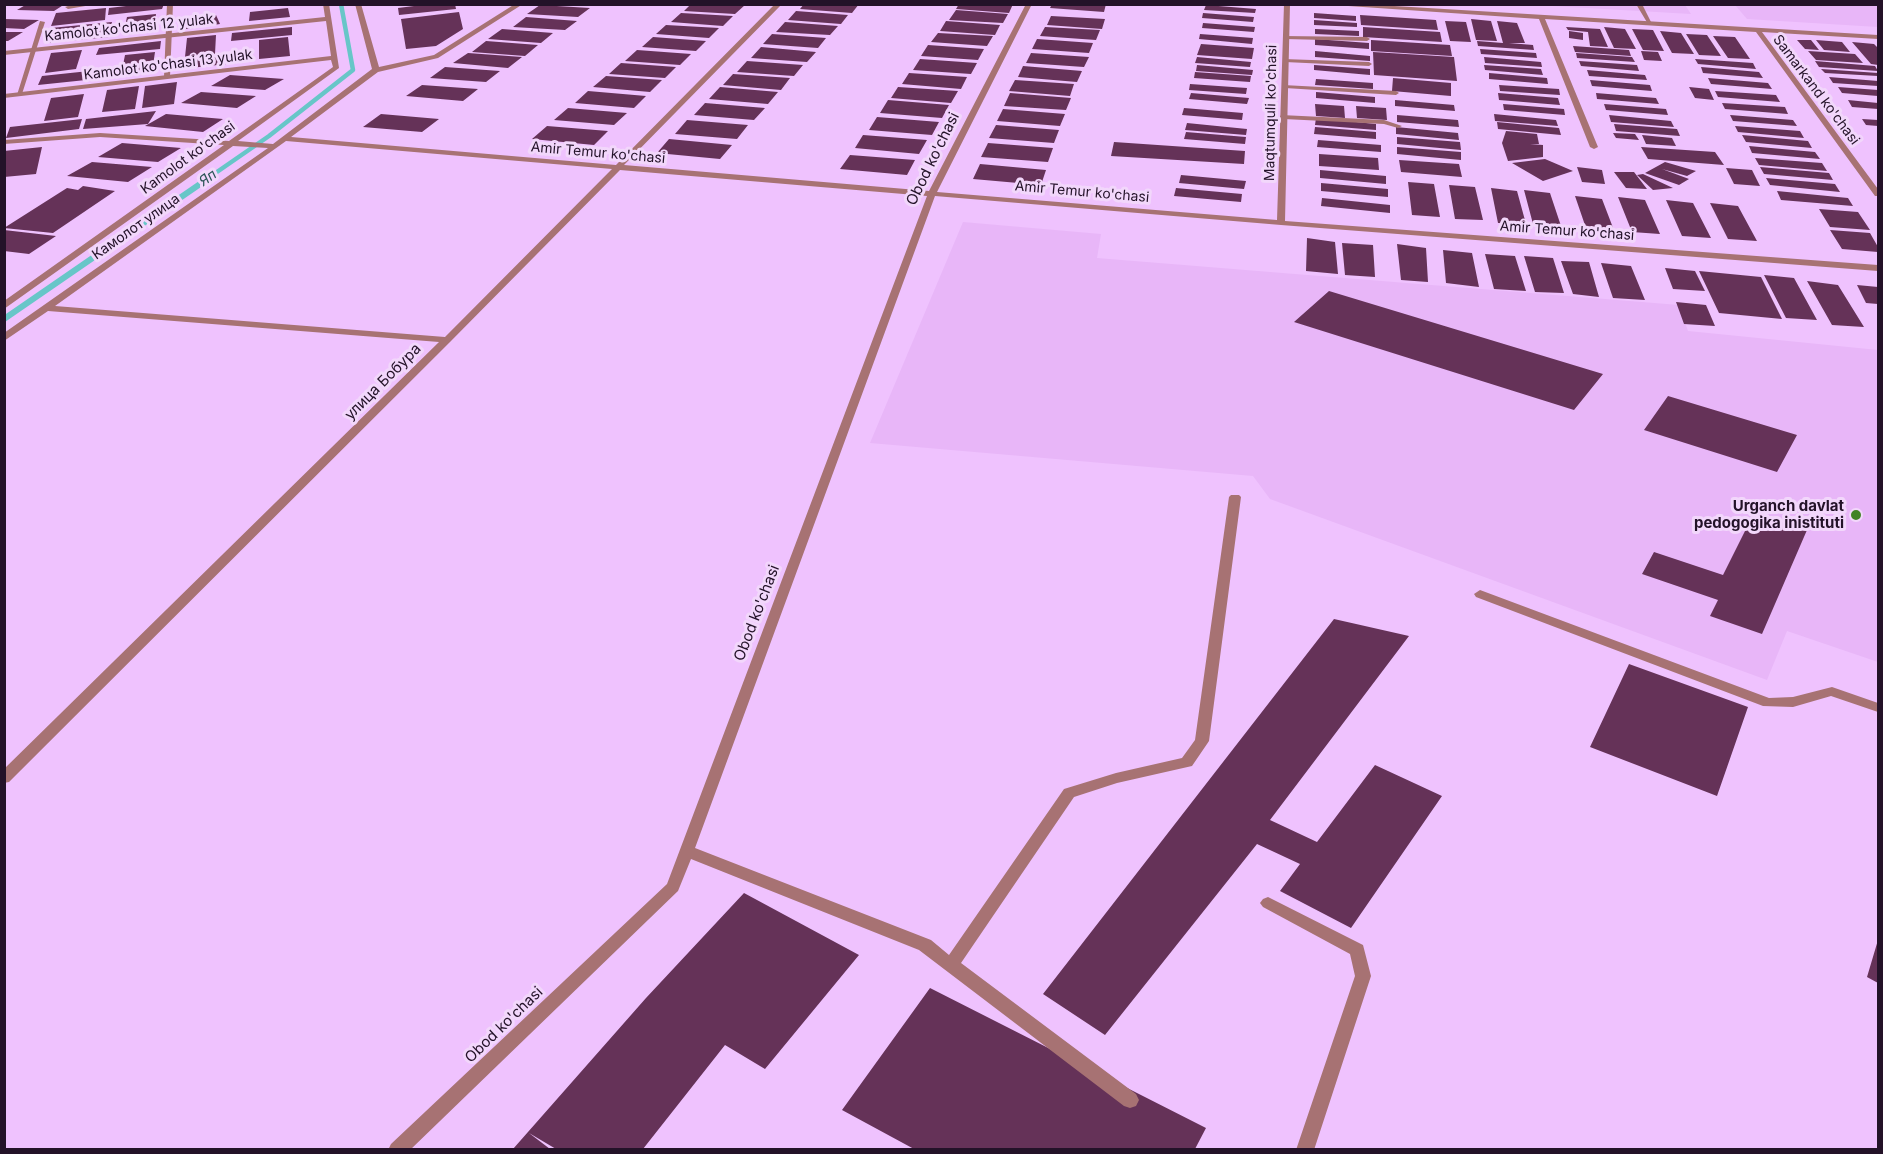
<!DOCTYPE html>
<html>
<head>
<meta charset="utf-8">
<style>
	body { margin:0 }
	#map { position:relative; width:1883px; height:1154px; overflow:hidden; background:#efc2fe; font-family:Inter,sans-serif }
	canvas { display:block }
	.frame { position:absolute; inset:0; border:6px solid #231228; pointer-events:none }
</style>
</head>
<body>
<div id="map">
<canvas width="1883" height="1154"></canvas>
<div class="frame"></div>
</div>
<script>
const context = document.querySelector('canvas').getContext('2d');
context.lineJoin = 'round';
function paint(path, color) { context.fillStyle = color; context.fill(path, 'evenodd'); }
const shape = rows => new Path2D(rows.map(r => 'M' + r).join(''));
function trace(path, color, width, dash) { context.strokeStyle = color; context.lineWidth = width; context.lineCap = dash ? 'butt' : 'round'; context.setLineDash(dash || []); context.stroke(path); }
function label(font, color, halo, rows, align = 'center') {
  context.font = font + ' Inter,sans-serif'; context.lineWidth = 6; context.setLineDash([]); context.textBaseline = 'middle'; context.strokeStyle = halo; context.fillStyle = color; for (const [text, x, y, turn = 0] of rows) {
    context.save(); context.translate(x, y); context.rotate((+turn || 0) * Math.PI / 180); context.textAlign = isNaN(turn) ? turn : align; if (halo) context.strokeText(text, 0, 0); context.fillText(text, 0, 0); context.restore();
  }
}
paint(shape([
	[1534,5,1685,5,1691,14,1535,5],
	[1735,5,1878,5,1878,27,1747,19],
	[963,222,1101,234,1097,258,1679,305,1688,331,1878,350,1878,662,1787,631,1767,680,1270,499,1253,476,870,443]
]), '#e8b6f8');
trace(shape([
	[201,183,269,136,353,70,341,4]
]), '#67c6c8', 4.5);
trace(shape([
	[4,319,203,182]
]), '#67c6c8', 6);
paint(shape([
	[27,4,65,4,54,11,17,10],
	[143,4,164,4,162,9,108,15,109,8],
	[430,4,455,4,456,9,399,15,398,8],
	[691,4,731,4,745,5,735,14,684,11],
	[804,4,859,4,852,13,800,9],
	[959,4,1013,4,1009,13,956,9],
	[1052,4,1106,4,1104,12,1050,8],
	[540,5,590,8,578,17,527,14],
	[1206,5,1256,9,1255,13,1204,10],
	[106,8,105,20,51,26,56,13],
	[288,8,290,17,249,21,250,12],
	[956,10,1008,14,1003,23,949,20],
	[796,11,848,15,841,24,788,20],
	[459,12,463,29,436,46,406,49,401,19],
	[681,13,733,16,723,26,671,22],
	[1203,13,1254,17,1253,22,1202,18],
	[1314,13,1356,16,1356,21,1314,18],
	[156,14,153,32,123,35,127,17],
	[216,15,220,24,180,30,182,18],
	[1360,15,1436,20,1438,30,1361,25],
	[1051,16,1105,19,1102,29,1047,25],
	[526,17,577,21,565,30,513,27],
	[4,19,39,20,24,29,4,28],
	[1471,19,1491,21,1497,41,1476,40],
	[1314,20,1357,23,1357,27,1314,25],
	[946,21,1000,25,995,35,940,31],
	[1445,21,1466,22,1471,42,1450,41],
	[1497,21,1517,23,1525,43,1509,43,1533,45,1534,50,1478,46,1477,41,1503,43],
	[112,22,109,37,46,43,51,28],
	[785,22,838,26,830,35,776,32],
	[1203,23,1255,27,1254,32,1202,28],
	[666,25,719,28,709,38,656,34],
	[292,27,292,35,231,41,232,33],
	[1045,27,1100,30,1096,40,1040,36],
	[1363,27,1440,32,1442,42,1363,37],
	[1566,27,1600,29,1608,47,1590,46,1588,32,1568,30],
	[1604,27,1625,29,1636,49,1614,48],
	[502,29,553,33,541,43,488,39],
	[1315,29,1359,31,1359,36,1315,34],
	[1632,29,1653,30,1664,51,1643,50],
	[1569,31,1583,33,1583,40,1569,38],
	[1660,31,1681,33,1694,54,1672,53],
	[4,32,23,32,8,41,4,41],
	[938,33,993,36,987,46,931,42],
	[772,34,826,38,818,48,763,44],
	[1200,34,1253,38,1252,44,1199,39],
	[1686,34,1707,35,1721,56,1699,55],
	[216,35,215,54,185,57,187,38],
	[1713,36,1735,37,1750,59,1728,58],
	[288,37,290,56,259,59,259,40],
	[653,37,706,41,696,51,642,47],
	[1037,39,1093,43,1089,53,1032,49],
	[1315,39,1369,43,1369,49,1315,45],
	[1371,40,1450,45,1452,56,1371,51],
	[1797,40,1811,40,1819,50,1805,49],
	[1816,40,1842,42,1850,52,1824,50],
	[161,41,160,49,96,55,99,48],
	[486,41,538,45,525,56,472,52],
	[1852,42,1874,44,1878,48,1878,65,1871,64],
	[1201,44,1254,48,1252,59,1197,55],
	[928,45,984,49,978,60,921,56],
	[1573,46,1629,50,1631,56,1575,52],
	[761,47,816,52,807,62,751,58],
	[1480,49,1536,53,1537,58,1481,54],
	[82,50,76,69,45,73,51,53],
	[637,50,691,54,680,65,625,61],
	[1315,51,1370,56,1370,61,1315,57],
	[1641,51,1658,52,1662,61,1644,60],
	[1808,51,1855,54,1863,63,1816,60],
	[155,52,152,72,121,75,125,55],
	[1373,52,1454,57,1457,81,1374,75],
	[468,53,522,57,508,68,453,63],
	[1031,53,1089,57,1084,67,1026,63],
	[1576,53,1632,57,1635,62,1577,58],
	[246,54,245,62,181,69,182,60],
	[1197,57,1251,62,1250,67,1195,63],
	[1484,57,1541,62,1542,67,1485,63],
	[920,59,977,63,971,74,913,70],
	[1695,59,1753,63,1756,69,1698,64],
	[747,61,803,65,794,76,737,72],
	[1579,61,1637,65,1639,71,1581,66],
	[1815,61,1875,66,1878,71,1819,67],
	[621,63,676,67,665,78,609,74],
	[1197,65,1253,70,1252,75,1196,71],
	[1314,65,1370,69,1370,75,1314,70],
	[1484,65,1541,69,1543,75,1485,70],
	[1023,66,1082,71,1077,82,1018,77],
	[445,67,500,71,486,82,430,78],
	[1701,67,1759,72,1763,78,1703,73],
	[108,69,105,78,38,85,42,76],
	[1821,69,1878,73,1878,76,1825,73],
	[1587,70,1645,75,1647,80,1589,76],
	[1195,72,1251,76,1250,82,1194,78],
	[909,73,967,77,961,89,902,84],
	[1489,73,1547,78,1548,84,1489,79],
	[733,74,790,78,781,90,723,85],
	[230,75,284,79,265,90,211,86],
	[606,76,662,80,650,92,593,87],
	[1829,77,1878,81,1878,86,1833,83],
	[1393,78,1451,83,1451,96,1392,91],
	[1708,78,1768,83,1772,89,1711,84],
	[1316,79,1373,83,1373,89,1315,85],
	[1015,80,1074,84,1070,96,1009,91],
	[1590,80,1650,85,1652,91,1592,86],
	[177,82,174,104,142,108,145,86],
	[1190,84,1247,88,1246,94,1189,90],
	[422,85,478,89,463,101,406,96],
	[1499,85,1559,89,1560,95,1500,91],
	[139,86,135,109,102,112,107,90],
	[720,87,778,92,768,104,709,99],
	[898,87,958,91,951,103,891,98],
	[1689,87,1709,89,1714,100,1695,98],
	[1838,87,1878,90,1878,96,1842,93],
	[588,91,646,96,634,108,575,103],
	[1715,91,1776,95,1780,102,1718,97],
	[201,92,256,96,237,108,181,103],
	[1316,92,1375,97,1375,103,1316,98],
	[1010,93,1071,98,1066,110,1004,106],
	[1191,93,1249,98,1247,104,1189,99],
	[1498,93,1558,98,1560,105,1499,100],
	[1596,93,1656,98,1659,104,1597,99],
	[84,94,78,117,44,121,51,98],
	[888,100,949,105,942,118,880,113],
	[1395,100,1454,105,1455,111,1395,106],
	[1848,100,1878,103,1878,109,1852,107],
	[705,103,765,108,754,120,694,115],
	[1722,103,1785,107,1788,114,1725,109],
	[1315,104,1344,106,1345,118,1316,116],
	[1503,104,1564,109,1565,115,1504,110],
	[1604,104,1666,109,1668,115,1606,110],
	[1356,106,1386,108,1387,120,1357,118],
	[568,108,627,113,614,125,554,120],
	[1184,108,1243,113,1242,120,1182,115],
	[1003,109,1065,114,1060,126,997,121],
	[156,111,148,124,83,129,86,119],
	[166,114,223,119,203,132,145,126],
	[381,114,439,119,422,132,363,127],
	[1494,114,1556,120,1558,126,1495,121],
	[1397,115,1458,120,1459,127,1397,122],
	[1609,115,1671,121,1674,127,1611,122],
	[1730,115,1793,120,1797,126,1733,121],
	[877,117,939,122,932,135,869,130],
	[1316,118,1376,124,1376,130,1315,125],
	[82,119,79,129,6,138,10,127],
	[1862,119,1878,120,1878,126,1866,125],
	[687,120,748,125,737,139,675,134],
	[1497,122,1559,128,1561,135,1498,129],
	[1187,123,1247,129,1246,135,1185,130],
	[1614,124,1677,129,1680,136,1616,131],
	[996,125,1059,130,1054,143,989,138],
	[547,126,608,131,594,145,532,139],
	[1735,126,1800,131,1804,138,1738,132],
	[1315,127,1376,132,1376,139,1314,134],
	[1396,127,1458,133,1459,140,1396,134],
	[1506,131,1537,134,1539,144,1530,144,1543,145,1543,157,1508,161,1502,143],
	[1186,132,1246,137,1245,144,1184,139],
	[1613,133,1635,134,1639,140,1616,138],
	[863,135,927,140,919,154,855,148],
	[1642,135,1672,138,1676,146,1646,144],
	[1742,135,1808,141,1812,148,1746,142],
	[1397,137,1460,142,1461,150,1397,144],
	[669,139,732,145,720,159,657,153],
	[1318,140,1381,145,1381,152,1317,147],
	[1114,142,1245,151,1244,164,1111,156],
	[122,143,181,148,158,162,98,157],
	[988,143,1053,148,1048,162,981,157],
	[1749,146,1815,152,1820,159,1752,153],
	[42,147,36,174,4,177,4,151],
	[1397,147,1461,152,1461,160,1397,154],
	[1641,147,1715,152,1724,165,1648,159],
	[1319,154,1378,158,1379,170,1319,166],
	[850,155,915,160,907,175,840,169],
	[1755,158,1822,163,1827,171,1759,165],
	[1545,159,1573,171,1543,181,1512,163],
	[1399,160,1459,164,1462,177,1401,172],
	[92,162,152,167,128,182,67,176],
	[1665,162,1696,171,1687,176,1662,169,1689,179,1679,185,1645,173],
	[980,164,1046,170,1041,185,973,179],
	[1577,167,1602,170,1605,184,1582,182],
	[1760,167,1829,173,1833,180,1764,174],
	[1726,168,1752,170,1760,186,1734,184],
	[1320,170,1386,176,1386,184,1320,178],
	[1614,172,1634,172,1647,189,1626,188],
	[1643,174,1673,188,1653,190,1637,175],
	[1181,175,1246,181,1244,189,1179,183],
	[1766,178,1835,184,1840,192,1770,185],
	[1408,182,1434,184,1440,217,1412,215],
	[1321,183,1388,189,1388,197,1321,191],
	[1449,185,1475,187,1483,220,1455,219],
	[83,186,115,191,53,233,4,228,67,188,78,190],
	[1176,188,1242,194,1241,202,1174,196],
	[1491,188,1517,191,1526,224,1498,223],
	[1524,190,1550,193,1561,226,1533,224],
	[1777,191,1848,198,1853,206,1781,200],
	[1575,196,1602,199,1615,233,1587,231],
	[1618,197,1645,200,1660,234,1632,232],
	[1322,198,1390,205,1390,213,1321,206],
	[1666,200,1693,203,1711,238,1682,236],
	[1710,203,1738,206,1757,241,1728,239],
	[1819,209,1858,212,1870,230,1830,227],
	[4,230,56,236,29,254,4,251],
	[1830,230,1870,233,1878,247,1878,252,1842,249],
	[1307,238,1335,242,1338,274,1306,271],
	[1342,243,1373,245,1375,277,1345,275],
	[1397,244,1426,248,1428,282,1401,280],
	[1443,250,1472,253,1479,287,1446,283],
	[1485,254,1515,256,1526,291,1494,289],
	[1524,256,1553,258,1564,293,1535,292],
	[1561,261,1589,262,1599,297,1573,294],
	[1601,263,1631,266,1645,300,1613,298],
	[1665,268,1695,271,1705,291,1673,289],
	[1699,271,1761,277,1782,319,1719,313],
	[1764,275,1794,278,1817,320,1786,318],
	[1807,281,1838,285,1864,327,1832,325],
	[1857,285,1878,287,1878,304,1866,303],
	[1329,291,1603,374,1574,410,1294,322],
	[1676,302,1706,305,1715,326,1684,324],
	[1668,396,1797,435,1777,472,1644,430],
	[1754,513,1807,530,1762,634,1710,616,1718,600,1642,574,1654,552,1723,575],
	[1334,619,1409,636,1270,820,1317,842,1375,765,1442,796,1351,928,1280,891,1300,864,1257,844,1105,1035,1043,994],
	[1629,664,1748,707,1717,796,1590,747],
	[744,893,859,955,765,1069,725,1045,643,1149,556,1149,529,1133,550,1149,513,1149,646,998],
	[1878,940,1878,983,1867,977],
	[930,988,1206,1128,1195,1149,914,1149,842,1110]
]), '#653258');
paint(shape([
	[167,4,173,4,170,77,167,79,164,77,167,4],
	[1636,4,1642,4,1652,24,1648,24,1636,4],
	[40,21,45,22,22,94,17,95,40,21],
	[1283,36,1367,37,1370,39,1367,41,1285,39,1283,38,1283,36],
	[1283,59,1369,62,1372,64,1369,66,1285,62,1283,61,1283,59],
	[1283,85,1396,91,1399,93,1396,95,1285,88,1282,86,1283,85],
	[1281,115,1384,120,1402,126,1398,128,1384,124,1284,119,1280,117,1281,115],
	[1480,590,1769,698,1793,697,1832,687,1878,703,1878,712,1831,696,1793,707,1763,706,1476,597,1474,594,1480,590],
	[1268,897,1363,945,1371,976,1314,1150,1296,1150,1355,976,1350,954,1263,907,1260,903,1263,899,1268,897]
]), '#a77273');
paint(shape([
	[74,4,97,4,68,9,65,7,74,4],
	[323,4,329,4,339,68,238,141,273,144,372,69,355,4,361,4,379,67,434,55,515,4,523,4,438,58,378,72,291,137,616,165,775,4,782,4,624,165,929,191,1026,4,1032,4,937,192,1277,220,1284,4,1290,4,1285,221,1878,265,1878,271,1281,225,935,196,695,848,931,940,949,955,1064,789,1116,773,1182,758,1195,740,1229,497,1231,495,1239,495,1241,497,1209,741,1207,744,1192,766,1117,783,1074,797,961,963,1136,1094,1139,1100,1136,1106,1130,1108,1124,1106,919,950,691,859,678,891,410,1150,388,1150,391,1144,667,884,927,196,620,170,450,342,9,782,4,783,4,769,439,342,48,311,4,341,4,333,268,148,233,146,4,309,4,301,224,145,100,137,4,144,4,140,100,133,229,141,333,67,331,60,4,98,4,94,331,56,326,21,4,55,4,51,325,17,323,4],
	[286,141,612,169,445,337,55,306,286,141],
	[1319,4,1361,4,1878,35,1878,39,1762,32,1878,189,1878,196,1875,196,1756,32,1545,19,1598,147,1594,149,1590,147,1539,19,1319,4]
]), '#a77273');
for (const [x, y, r, color] of [
	[1856,515,6,"#418325"]
]) { const dot = new Path2D(); dot.arc(x, y, r, 0, 2 * Math.PI); context.fillStyle = color; context.fill(dot); trace(dot, '#f2d7fb', 2); }
label('14px', '#231228', '#f2d7fb', [
	["Kamolot ko'chasi 12 yulak",129,28,-6],
	["Kamolot ko'chasi 13 yulak",168,65,-7],
	["Samarkand ko'chasi",1816,90,53],
	["Maqtumquli ko'chasi",1271,113,-89],
	["Amir Temur ko'chasi",598,153,5],
	["Kamolot ko'chasi",188,158,-36],
	["Amir Temur ko'chasi",1082,192,5],
	["Камолот улица",136,227,-35],
	["Amir Temur ko'chasi",1567,231,4]
]);
label('italic 14px', '#285354', '#f2d7fb', [
	["Яп",208,178,-35]
]);
label('15px', '#231228', '#f2d7fb', [
	["Obod ko'chasi",933,159,-64],
	["улица Бобура",383,382,-45],
	["Obod ko'chasi",757,613,-69],
	["Obod ko'chasi",504,1025,-44]
]);
label('bold 15px', '#231228', '#f2d7fb', [
	["Urganch davlat",1844,506],
	["pedogogika inistituti",1844,523]
], 'right');
</script>
</body>
</html>
